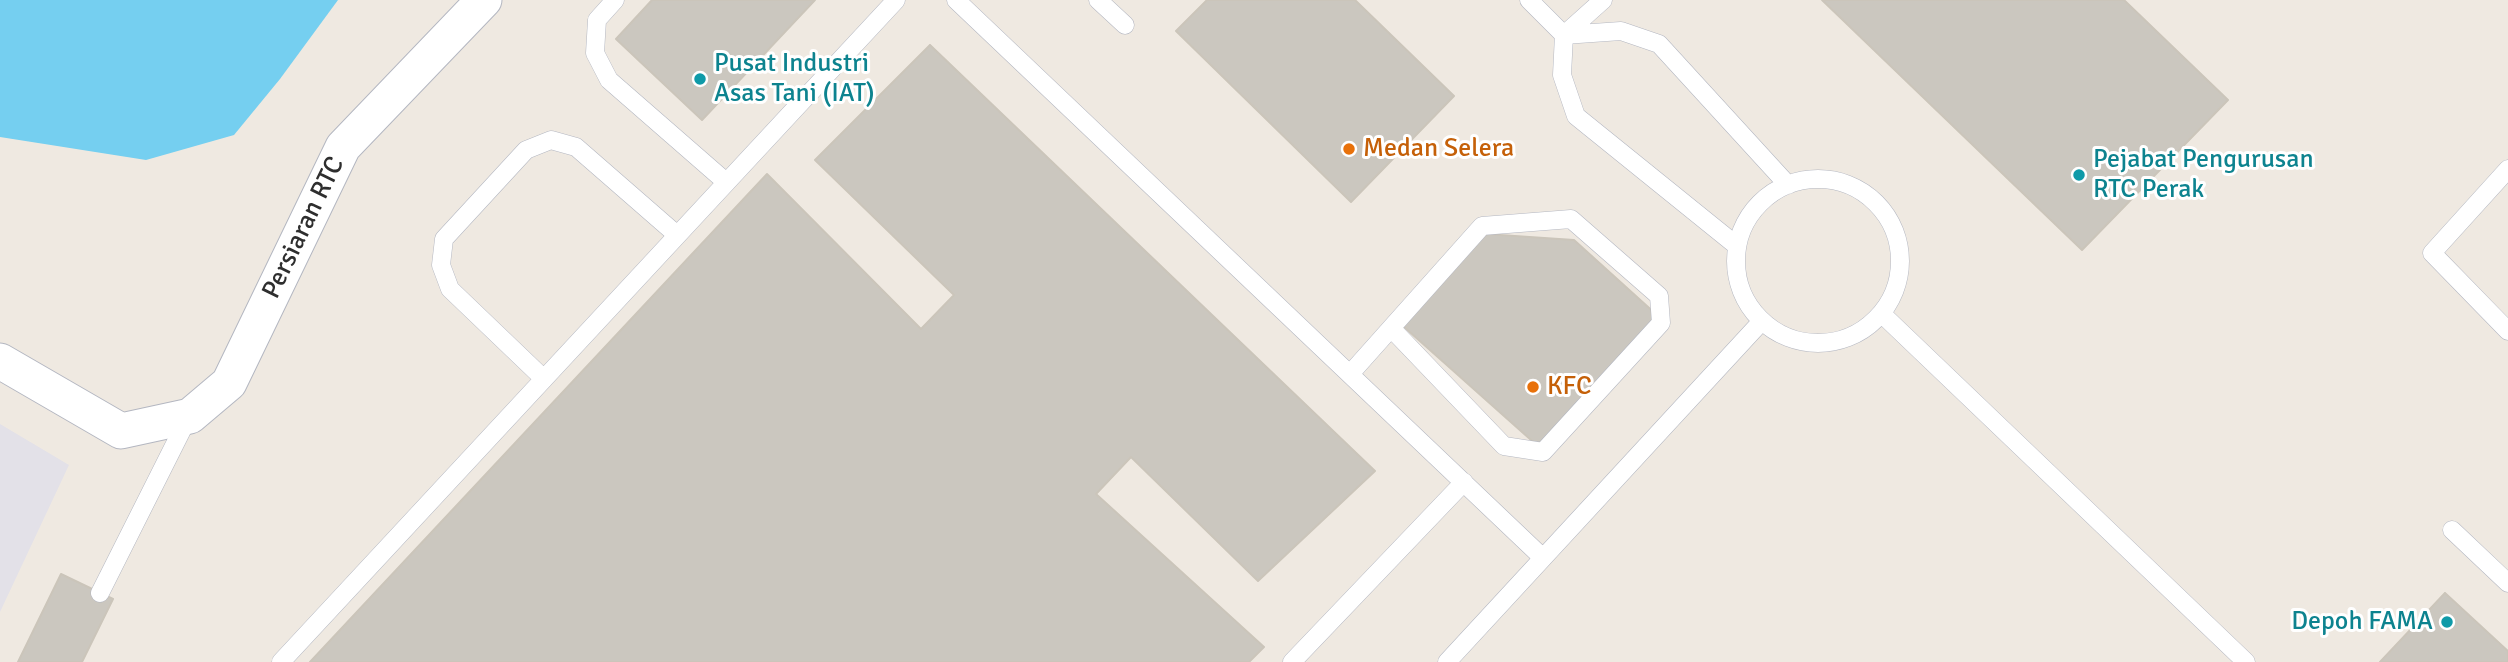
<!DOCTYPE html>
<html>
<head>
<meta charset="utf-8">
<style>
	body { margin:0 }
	canvas { display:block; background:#efe9e1 }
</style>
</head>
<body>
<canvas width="2508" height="662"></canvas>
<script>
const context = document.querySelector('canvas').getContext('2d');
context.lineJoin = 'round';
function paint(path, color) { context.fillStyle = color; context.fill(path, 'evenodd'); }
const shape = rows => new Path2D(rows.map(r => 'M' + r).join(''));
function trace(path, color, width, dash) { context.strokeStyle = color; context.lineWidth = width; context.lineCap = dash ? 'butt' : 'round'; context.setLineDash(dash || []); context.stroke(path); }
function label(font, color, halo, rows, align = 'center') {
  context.font = font + ' Signika,sans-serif'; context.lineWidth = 6; context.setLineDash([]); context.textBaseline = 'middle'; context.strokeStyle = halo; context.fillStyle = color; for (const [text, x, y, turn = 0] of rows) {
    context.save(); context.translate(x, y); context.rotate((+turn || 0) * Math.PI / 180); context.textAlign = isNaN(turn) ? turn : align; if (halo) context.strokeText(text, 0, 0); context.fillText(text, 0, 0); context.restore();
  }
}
paint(shape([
	[0,424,69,465,0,612]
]), '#e3e1e8');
paint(shape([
	[0,0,338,0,280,79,234,135,146,160,0,137]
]), '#75cff0');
const building = shape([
	[652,0,815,0,702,120,616,39,652,0],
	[1207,0,1355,0,1454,96,1351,202,1176,31,1207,0],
	[1822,0,2124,0,2228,100,2082,250,1822,0],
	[930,45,1375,471,1258,581,1131,457,1096,494,1264,647,1249,662,310,662,767,174,921,329,954,295,815,160,930,45],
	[1485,234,1574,240,1658,316,1540,448,1403,326,1485,234],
	[61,574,113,599,82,662,18,662,61,574],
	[2445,593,2508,651,2508,662,2380,662,2445,593]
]);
paint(building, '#cbc7bf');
trace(building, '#cbc5ba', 2);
const service = shape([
	[615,0,597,20,595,53,609,80,726,182],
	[956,0,1543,558],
	[1098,0,1125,25],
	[1529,0,1564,35,1621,31,1659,44,1788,185],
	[1603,0,1564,35,1562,75,1576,116,1737,246],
	[2508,169,2432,253,2508,331],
	'1736 261a82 82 0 1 1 164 0a82 82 0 1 1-164 0Z',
	[1882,314,2246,662],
	[1350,374,1391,328,1482,226,1571,219,1659,296,1661,323,1543,452,1504,446,1391,328],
	[544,379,450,289,441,265,444,239,526,150,551,140,576,147,677,235],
	[2452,530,2508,583],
	[100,593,189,416],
	[281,662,896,0],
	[1292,662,1464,482],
	[1447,662,1761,322]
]);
const minor = shape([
	[0,361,121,431,190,416,229,383,343,147,484,0]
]);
trace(service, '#b4b7c1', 19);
trace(minor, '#b4b7c1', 37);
trace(service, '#fff', 18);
trace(minor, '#fff', 35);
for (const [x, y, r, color] of [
	[700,79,7,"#0f9aa8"],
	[1349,149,7,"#e8710a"],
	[2079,175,7,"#0f9aa8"],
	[1533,387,7,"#e8710a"],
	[2447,622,7,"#0f9aa8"]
]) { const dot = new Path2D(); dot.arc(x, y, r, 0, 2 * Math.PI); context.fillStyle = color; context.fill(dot); trace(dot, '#fff', 2.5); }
label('26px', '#0d838f', '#fff', [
	["Pusat Industri",714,64],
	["Asas Tani (IAT)",714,94],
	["Pejabat Pengurusan",2093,160],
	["RTC Perak",2093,190],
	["Depoh FAMA",2433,622,"right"]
], 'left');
label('26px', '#c56008', '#fff', [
	["Medan Selera",1363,149],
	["KFC",1547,387]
], 'left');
label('26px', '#2e2e2e', '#fff', [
	["Persiaran RTC",304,228,-64]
]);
</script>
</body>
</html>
